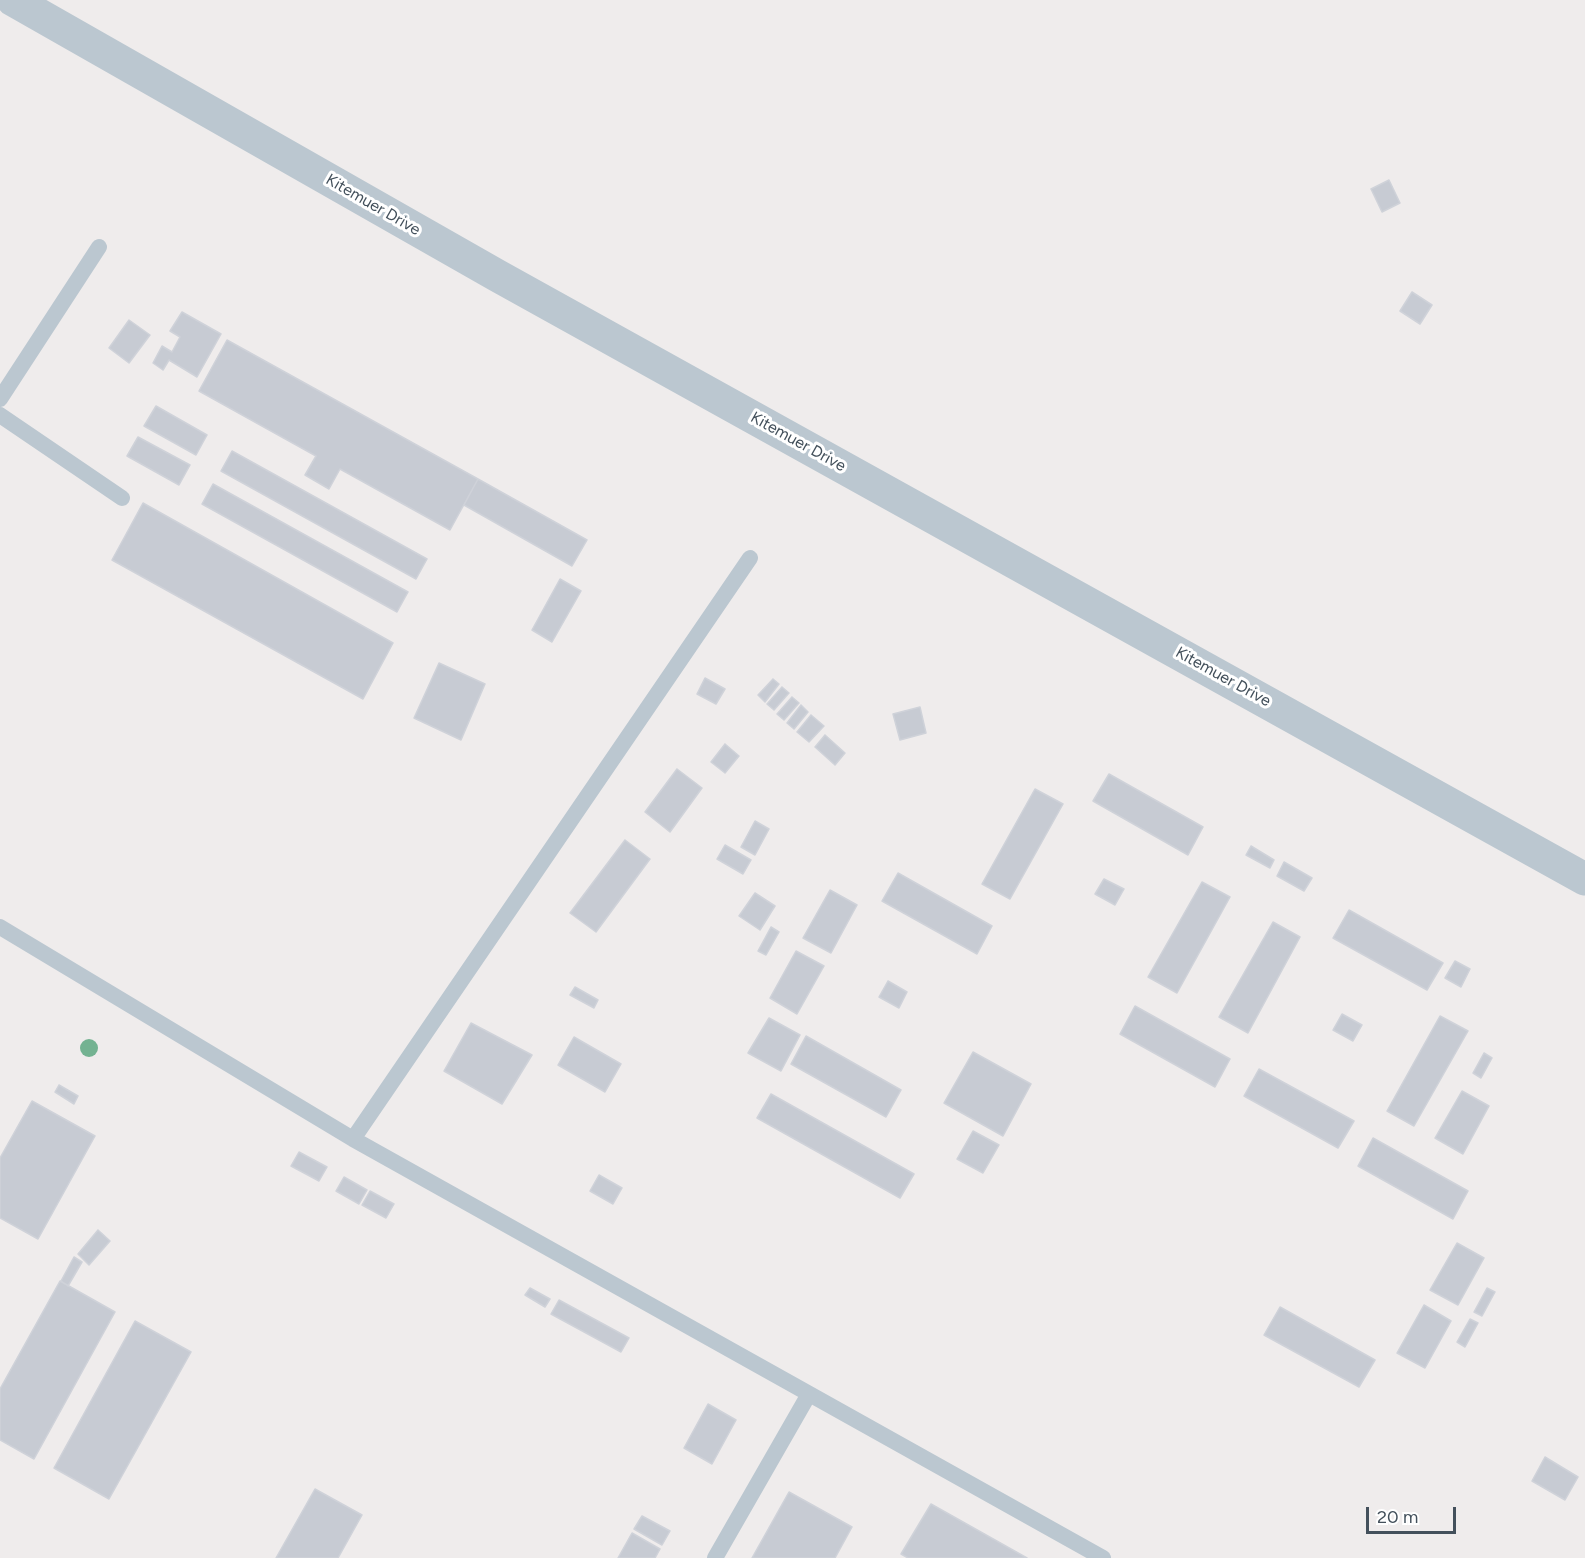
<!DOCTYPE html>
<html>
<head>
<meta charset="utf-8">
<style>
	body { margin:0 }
	#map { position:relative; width:1585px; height:1558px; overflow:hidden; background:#efecec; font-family:Figtree,sans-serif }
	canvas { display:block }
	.scale { position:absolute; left:1366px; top:1507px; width:90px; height:27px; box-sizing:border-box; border:3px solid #43505b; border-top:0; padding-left:8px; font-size:18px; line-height:21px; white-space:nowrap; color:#43505b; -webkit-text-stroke:4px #fff; paint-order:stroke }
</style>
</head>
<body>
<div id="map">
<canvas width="1585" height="1558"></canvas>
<div class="scale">20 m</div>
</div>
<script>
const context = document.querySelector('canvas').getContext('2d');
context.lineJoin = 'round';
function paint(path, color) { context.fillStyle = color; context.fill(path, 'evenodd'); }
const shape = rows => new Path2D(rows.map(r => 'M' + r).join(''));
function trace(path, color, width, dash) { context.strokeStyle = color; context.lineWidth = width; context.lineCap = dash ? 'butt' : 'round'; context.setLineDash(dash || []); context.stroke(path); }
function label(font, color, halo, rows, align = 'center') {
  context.font = font + ' Figtree,sans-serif'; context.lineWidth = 6; context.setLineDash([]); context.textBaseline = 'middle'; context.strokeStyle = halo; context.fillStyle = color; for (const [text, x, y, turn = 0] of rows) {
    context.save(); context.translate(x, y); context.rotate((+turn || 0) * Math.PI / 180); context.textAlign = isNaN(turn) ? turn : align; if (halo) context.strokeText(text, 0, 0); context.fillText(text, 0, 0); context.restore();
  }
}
const building = shape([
	[1389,180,1400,203,1382,212,1371,189,1389,180],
	[1412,292,1432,305,1420,324,1400,311,1412,292],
	[182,312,221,334,197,377,169,360,163,370,153,363,162,346,172,352,180,337,170,331,182,312],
	[129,320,150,335,129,363,109,348,129,320],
	[227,340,478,479,450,530,340,469,329,489,305,475,316,456,199,391,227,340],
	[156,406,207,435,196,455,144,426,156,406],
	[138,437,190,465,179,485,127,456,138,437],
	[232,451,427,559,416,579,221,471,232,451],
	[478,479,587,540,572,566,464,505,478,479],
	[213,484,408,592,397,612,202,504,213,484],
	[143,503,393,643,363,699,112,560,143,503],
	[560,579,581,591,552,642,532,630,560,579],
	[439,663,485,684,461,740,414,718,439,663],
	[705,678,725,689,716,704,697,694,705,678],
	[773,679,779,684,765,702,758,695,773,679],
	[782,687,789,693,774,710,767,704,782,687],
	[792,697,799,703,784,720,777,714,792,697],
	[801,705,808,712,794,729,787,723,801,705],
	[920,707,926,733,900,740,893,714,920,707],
	[811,715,824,726,809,742,797,732,811,715],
	[825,735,845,753,835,765,815,747,825,735],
	[725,744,739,756,725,773,711,762,725,744],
	[677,769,702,788,670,832,645,812,677,769],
	[1109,774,1203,827,1188,855,1093,801,1109,774],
	[1035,789,1063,804,1010,899,982,884,1035,789],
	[755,821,769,829,755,855,741,847,755,821],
	[625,840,650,859,596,932,570,913,625,840],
	[725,845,751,860,743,874,717,859,725,845],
	[1251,846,1274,860,1270,868,1246,855,1251,846],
	[1284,862,1312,878,1304,891,1277,876,1284,862],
	[898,873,992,926,977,954,882,901,898,873],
	[1104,879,1124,889,1115,905,1095,894,1104,879],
	[1202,882,1230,897,1177,993,1148,977,1202,882],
	[830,890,857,905,831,953,803,938,830,890],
	[755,893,775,906,760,930,739,916,755,893],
	[1349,910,1443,963,1427,990,1333,938,1349,910],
	[1273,922,1300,937,1248,1033,1219,1017,1273,922],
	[771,927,779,932,766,955,758,951,771,927],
	[796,951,824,966,797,1014,770,998,796,951],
	[1455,961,1470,969,1461,987,1445,978,1455,961],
	[888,981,907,992,899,1008,879,997,888,981],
	[575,987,598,1000,594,1008,570,995,575,987],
	[1135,1006,1230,1059,1215,1087,1120,1034,1135,1006],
	[1342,1014,1362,1025,1353,1041,1333,1030,1342,1014],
	[1440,1016,1468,1031,1414,1126,1387,1111,1440,1016],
	[769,1018,800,1035,781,1071,748,1053,769,1018],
	[471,1023,532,1055,502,1104,444,1071,471,1023],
	[806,1036,901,1090,886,1117,791,1064,806,1036],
	[574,1037,621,1064,605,1092,558,1065,574,1037],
	[973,1052,1031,1084,1003,1136,944,1103,973,1052],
	[1484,1053,1492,1058,1481,1078,1473,1073,1484,1053],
	[1259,1069,1354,1121,1338,1148,1244,1096,1259,1069],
	[59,1085,78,1096,74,1104,55,1092,59,1085],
	[1462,1091,1489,1106,1463,1154,1435,1138,1462,1091],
	[771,1094,914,1174,900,1198,757,1118,771,1094],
	[32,1101,95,1136,38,1239,0,1218,0,1158,32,1101],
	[973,1131,999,1145,983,1173,957,1159,973,1131],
	[1373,1138,1468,1191,1453,1219,1358,1166,1373,1138],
	[299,1152,327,1167,319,1181,291,1166,299,1152],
	[599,1175,622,1188,613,1204,590,1191,599,1175],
	[344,1177,367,1190,359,1204,336,1191,344,1177],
	[370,1191,394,1204,386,1218,362,1205,370,1191],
	[98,1230,110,1241,89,1265,78,1254,98,1230],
	[1457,1243,1484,1258,1458,1305,1430,1290,1457,1243],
	[74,1257,82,1262,68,1286,61,1281,74,1257],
	[60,1281,115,1312,34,1459,0,1440,0,1389,60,1281],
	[530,1288,550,1299,545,1307,525,1295,530,1288],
	[1487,1288,1495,1292,1482,1316,1474,1312,1487,1288],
	[559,1300,629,1338,621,1352,551,1314,559,1300],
	[1424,1305,1451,1321,1425,1368,1397,1353,1424,1305],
	[1280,1307,1375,1360,1359,1387,1264,1335,1280,1307],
	[1470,1319,1478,1323,1465,1347,1457,1342,1470,1319],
	[135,1321,191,1352,109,1499,54,1468,135,1321],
	[708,1404,736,1420,712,1464,684,1448,708,1404],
	[1545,1457,1578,1477,1565,1500,1532,1481,1545,1457],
	[315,1489,362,1515,338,1558,276,1558,315,1489],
	[789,1492,852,1527,835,1558,752,1558,789,1492],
	[931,1504,1027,1558,908,1558,901,1554,931,1504],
	[642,1516,670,1531,662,1545,634,1529,642,1516],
	[632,1533,660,1549,655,1558,618,1558,632,1533]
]);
paint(building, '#c7cbd3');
trace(building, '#cfd2d9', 1.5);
trace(shape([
	[0,399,99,247],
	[0,415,122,498],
	[0,927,353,1139,1103,1558],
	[353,1139,750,558],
	[715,1558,809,1394]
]), '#bbc7d0', 16);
trace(shape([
	[13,0,498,276,1585,879]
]), '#bbc7d0', 33);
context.fillStyle = '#73b291';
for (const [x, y] of [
	[89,1048]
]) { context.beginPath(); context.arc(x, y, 9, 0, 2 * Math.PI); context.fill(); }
label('16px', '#43505b', '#fff', [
	["Kitemuer Drive",373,205,30],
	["Kitemuer Drive",798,442,29],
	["Kitemuer Drive",1223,677,29]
]);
</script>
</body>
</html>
